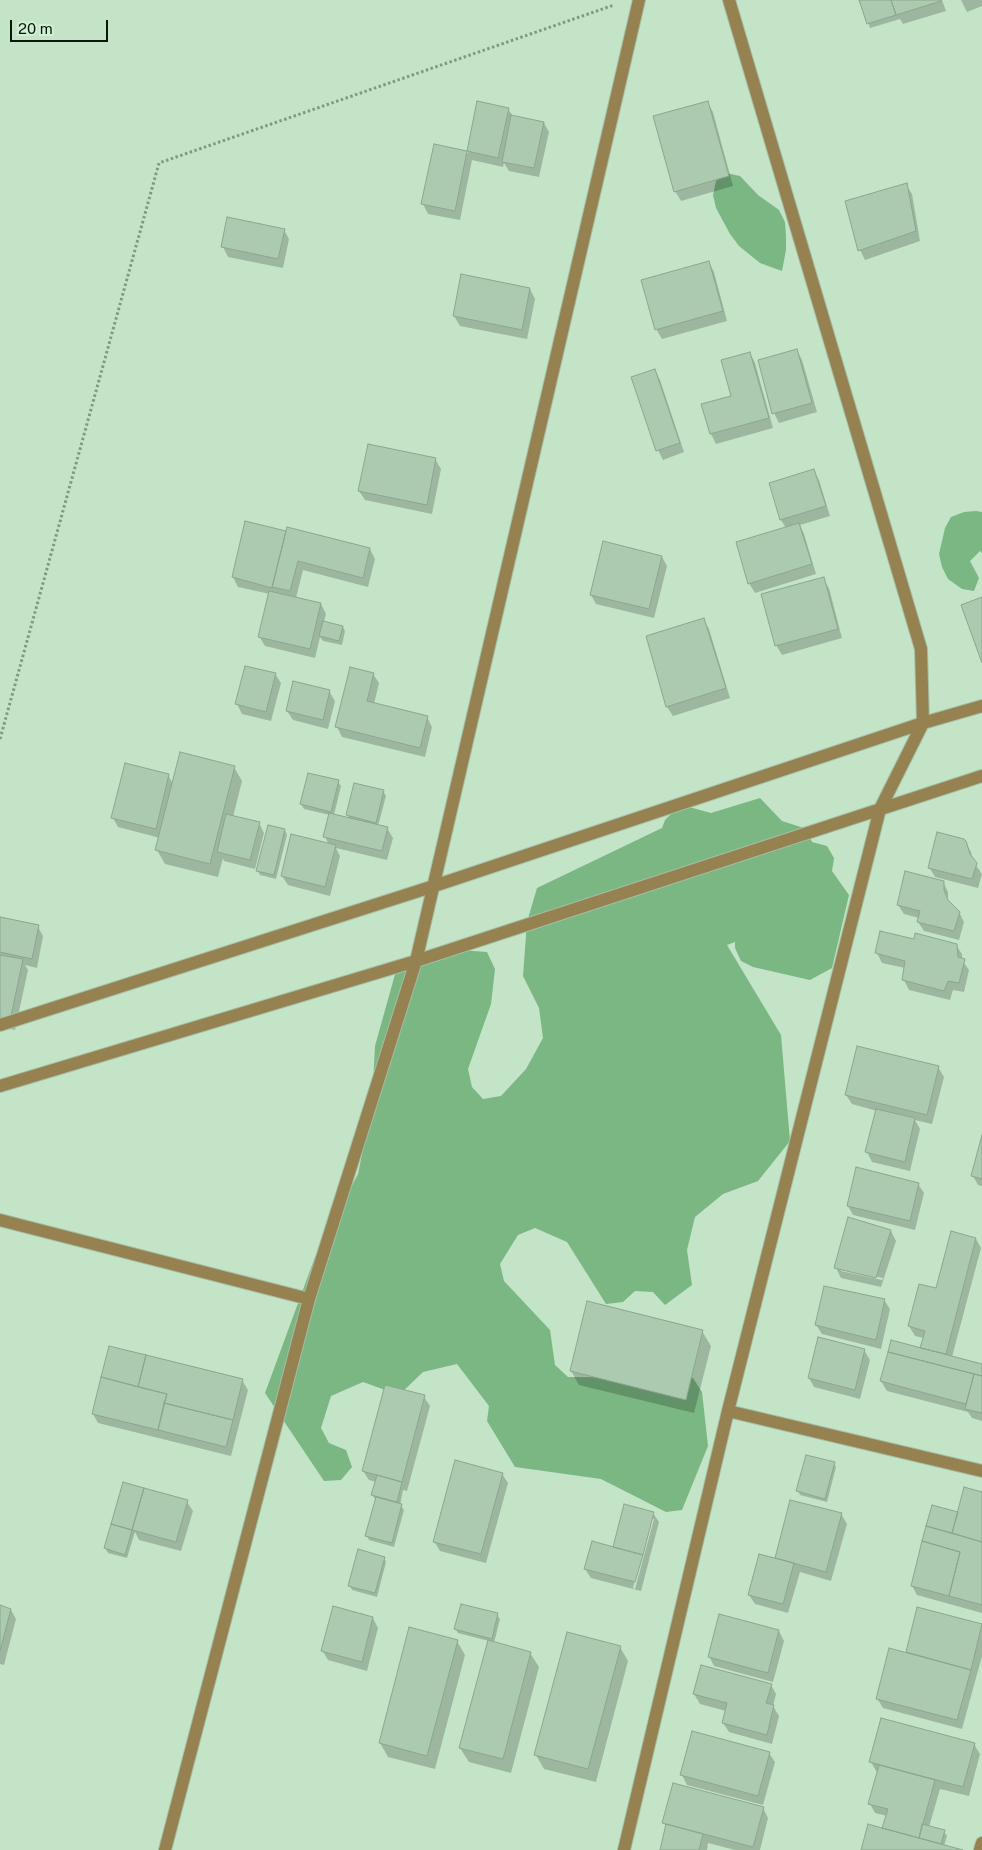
<!DOCTYPE html>
<html>
<head>
<meta charset="utf-8">
<style>
	body { margin:0 }
	#map { position:relative; width:982px; height:1850px; overflow:hidden; background:#c4e4c7; font-family:"Public Sans",sans-serif }
	canvas { display:block }
	.scale { position:absolute; left:10px; top:20px; width:98px; height:22px; box-sizing:border-box; border:2px solid #0b160d; border-top:0; padding-left:6px; font-size:15px; line-height:18px; white-space:nowrap; color:#0b160d; -webkit-text-stroke:4px #d1f1d4; paint-order:stroke }
</style>
</head>
<body>
<div id="map">
<canvas width="982" height="1850"></canvas>
<div class="scale">20 m</div>
</div>
<script>
const context = document.querySelector('canvas').getContext('2d');
context.lineJoin = 'round';
function paint(path, color) { context.fillStyle = color; context.fill(path, 'evenodd'); }
const shape = rows => new Path2D(rows.map(r => 'M' + r).join(''));
function trace(path, color, width, dash) { context.strokeStyle = color; context.lineWidth = width; context.lineCap = dash ? 'butt' : 'round'; context.setLineDash(dash || []); context.stroke(path); }
paint(shape([
	[726,173,740,176,758,195,779,210,785,222,786,236,786,250,782,271,760,263,739,246,730,234,716,208,713,195,716,181],
	[976,511,982,512,982,553,980,551,970,561,979,578,974,591,962,589,948,579,942,567,939,554,945,528,951,517,964,512],
	[760,798,782,821,807,829,812,842,827,846,834,858,832,871,849,895,832,968,810,980,753,967,741,961,735,948,735,942,727,945,781,1035,790,1141,758,1181,723,1194,695,1217,687,1250,692,1285,665,1305,653,1292,635,1291,623,1302,606,1304,567,1242,535,1228,518,1235,500,1264,504,1281,550,1330,555,1365,568,1377,693,1378,702,1392,708,1446,682,1510,666,1512,601,1479,515,1467,487,1421,489,1406,457,1364,423,1372,399,1395,363,1382,331,1396,321,1428,329,1443,346,1450,352,1467,341,1480,324,1481,265,1393,315,1257,358,1174,372,1104,375,1046,399,960,434,948,487,952,495,969,491,1004,468,1069,472,1087,483,1099,501,1096,526,1069,543,1038,539,1008,523,976,527,922,537,888,662,828,665,820,676,809,689,807,711,813]
]), '#7ab783');
paint(shape([
	[861,0,942,0,946,11,903,24,900,19,870,28],
	[961,0,982,0,982,6,967,12],
	[707,102,713,112,733,186,681,201,675,191],
	[478,103,508,109,513,116,544,123,549,132,539,177,509,171,504,163,503,167,472,160,460,220,428,214,423,204,435,146,468,153],
	[906,185,912,194,920,241,865,260,860,250],
	[284,230,289,239,283,268,228,257,223,247],
	[709,262,714,272,727,321,662,339,656,329],
	[530,289,535,299,527,339,460,326,454,316],
	[797,350,802,360,817,412,779,423,774,413],
	[750,353,755,363,773,428,716,444,711,434,703,405,732,397],
	[655,371,660,380,684,452,663,460,658,450],
	[435,459,441,469,432,514,365,500,359,491],
	[814,471,819,480,830,516,800,525,804,534,816,574,755,593,749,583,786,528,781,520,771,484],
	[246,523,370,549,375,559,368,587,303,570,296,598,321,604,326,614,324,622,343,627,345,631,342,645,323,641,320,637,315,658,265,646,259,636,270,594,238,587,233,577],
	[662,557,667,566,654,618,596,604,591,595],
	[823,579,829,588,842,638,782,655,776,645],
	[703,619,709,629,730,698,673,716,667,707,647,637],
	[275,674,281,683,271,721,242,714,237,704],
	[373,674,379,683,374,704,427,717,432,727,425,757,342,737,337,727],
	[329,691,335,701,328,729,293,720,287,711],
	[234,767,242,781,233,817,259,823,264,833,255,869,224,861,223,858,218,877,165,864,157,850,160,838,118,827,113,818,168,775,173,784],
	[338,782,341,786,334,815,350,819,347,815,383,791,386,796,378,826,387,828,393,838,387,860,336,848,340,856,330,896,288,885,282,876,329,845,325,837,330,815,304,809,301,804],
	[285,830,287,835,276,879,260,875,258,871],
	[965,842,971,852,973,861,982,874,978,888,935,877,929,867],
	[943,882,948,892,948,901,959,912,964,922,959,940,924,931,918,922,919,918,904,914,898,905],
	[0,919,38,927,43,936,37,968,25,965,28,970,15,1030,0,1027],
	[915,941,956,945,962,954,962,960,969,970,964,992,953,990,950,1000,909,990,904,980,905,968,882,963,877,953],
	[938,1067,944,1077,932,1124,915,1120,920,1129,910,1171,872,1162,867,1152,877,1111,852,1104,846,1095],
	[982,1140,982,1186,978,1185,973,1176],
	[918,1184,924,1193,915,1230,853,1215,848,1206],
	[891,1231,896,1241,881,1287,841,1278,836,1268],
	[841,1269,883,1278,882,1280,841,1271],
	[976,1239,981,1248,952,1357,982,1365,982,1421,972,1418,968,1412,887,1391,881,1381,891,1341,921,1349,924,1338,915,1336,909,1326],
	[884,1300,890,1309,881,1349,822,1334,816,1325],
	[702,1331,711,1346,694,1413,579,1385,571,1371],
	[864,1350,870,1360,860,1399,814,1387,809,1378],
	[242,1380,248,1390,231,1456,98,1423,93,1414],
	[424,1397,430,1406,407,1491,403,1490,400,1505,404,1510,394,1547,369,1540,367,1536,376,1500,372,1495,376,1482,369,1480,363,1471],
	[834,1463,836,1467,827,1502,800,1495,798,1491],
	[502,1474,508,1483,486,1563,440,1551,434,1541],
	[124,1483,187,1502,193,1511,181,1551,139,1540,135,1532,127,1558,108,1553,105,1548],
	[982,1493,982,1613,917,1595,912,1586,928,1526,959,1513],
	[791,1501,841,1514,847,1524,831,1581,800,1572,788,1613,755,1604,749,1595,776,1560],
	[653,1513,659,1522,641,1591,591,1578,585,1569,614,1548],
	[651,1519,654,1519,635,1589,633,1588],
	[384,1558,386,1562,377,1597,352,1590,350,1586],
	[0,1607,11,1610,16,1619,4,1665,0,1664],
	[918,1609,982,1625,982,1656,962,1729,883,1708,877,1698,906,1654],
	[497,1615,500,1619,494,1643,530,1653,539,1667,511,1773,469,1762,460,1748,489,1641,458,1633,455,1628],
	[373,1618,378,1628,367,1671,328,1660,322,1650],
	[779,1631,784,1641,773,1682,714,1666,709,1656],
	[457,1641,465,1655,435,1769,388,1757,380,1743],
	[620,1647,628,1661,596,1782,544,1769,536,1755],
	[771,1685,776,1694,773,1706,779,1716,772,1744,729,1732,723,1723,726,1711,700,1704,694,1694],
	[974,1744,980,1754,969,1796,940,1789,929,1827,944,1832,947,1836,944,1846,959,1850,862,1850,883,1830,887,1816,875,1813,870,1804,879,1772,876,1771,871,1762],
	[769,1753,775,1762,763,1805,687,1785,682,1775],
	[763,1808,768,1818,760,1850,735,1850,708,1843,707,1850,661,1850,667,1828,664,1823]
]), '#0003');
const building = shape([
	[859,0,891,0,896,15,867,24,859,0],
	[891,0,941,0,941,1,896,15,891,0],
	[477,101,509,108,498,158,467,151,477,101],
	[708,101,729,176,674,192,653,116,708,101],
	[511,115,544,122,534,168,502,162,511,115],
	[434,144,467,151,455,211,421,204,434,144],
	[907,183,916,231,858,251,845,201,907,183],
	[227,217,285,229,278,259,221,247,227,217],
	[709,261,723,311,655,330,641,280,709,261],
	[461,274,530,288,522,330,453,316,461,274],
	[797,349,812,403,772,414,758,360,797,349],
	[750,352,769,418,710,434,701,404,731,396,721,360,750,352],
	[655,369,680,443,656,451,631,377,655,369],
	[368,444,436,458,427,505,358,491,368,444],
	[814,469,826,506,780,520,769,483,814,469],
	[245,521,286,531,272,588,232,577,245,521],
	[799,523,812,564,748,584,736,542,799,523],
	[287,527,370,548,363,578,298,561,290,591,272,587,287,527],
	[603,541,662,556,649,609,590,595,603,541],
	[824,577,838,629,775,646,761,594,824,577],
	[269,591,321,603,310,649,258,637,269,591],
	[982,597,982,663,961,605,982,597],
	[704,618,726,688,666,707,646,636,704,618],
	[323,621,343,626,339,641,319,636,323,621],
	[245,666,276,673,266,712,235,704,245,666],
	[350,667,374,673,367,701,428,716,420,748,335,727,350,667],
	[293,681,330,690,323,720,286,711,293,681],
	[180,752,235,766,210,864,155,850,180,752],
	[125,763,169,774,156,829,111,818,125,763],
	[308,773,339,780,331,812,300,804,308,773],
	[354,783,384,790,376,823,346,815,354,783],
	[329,813,388,827,382,851,323,837,329,813],
	[226,814,260,822,250,860,217,852,226,814],
	[268,825,285,829,274,875,256,871,268,825],
	[937,832,964,839,966,841,970,854,977,863,972,879,928,868,937,832],
	[291,834,336,845,325,887,281,876,291,834],
	[905,871,944,881,944,890,948,900,960,912,954,931,917,922,920,911,897,905,905,871],
	[0,917,39,925,32,959,0,952,0,917],
	[880,931,914,939,915,933,957,944,958,957,965,959,959,983,948,981,944,991,902,980,905,961,875,953,880,931],
	[0,955,23,959,10,1021,0,1019,0,955],
	[857,1046,939,1066,927,1115,845,1095,857,1046],
	[876,1109,915,1118,905,1162,865,1152,876,1109],
	[982,1135,982,1179,971,1176,982,1135],
	[856,1167,919,1183,910,1221,847,1206,856,1167],
	[848,1217,891,1230,876,1278,834,1268,848,1217],
	[951,1231,976,1238,946,1354,920,1348,925,1331,908,1326,919,1284,936,1288,951,1231],
	[824,1286,885,1299,876,1340,815,1325,824,1286],
	[587,1301,703,1330,686,1400,570,1371,587,1301],
	[818,1337,865,1349,855,1390,808,1378,818,1337],
	[891,1340,982,1364,982,1376,888,1352,891,1340],
	[109,1346,146,1355,138,1387,101,1377,109,1346],
	[888,1352,974,1374,966,1404,880,1381,888,1352],
	[146,1355,243,1379,233,1420,164,1403,167,1394,138,1387,146,1355],
	[974,1374,982,1376,982,1413,965,1409,974,1374],
	[101,1377,167,1394,158,1430,92,1414,101,1377],
	[385,1385,425,1395,402,1482,362,1471,385,1385],
	[164,1403,233,1420,226,1447,158,1430,164,1403],
	[806,1455,835,1462,825,1499,796,1491,806,1455],
	[455,1460,503,1473,481,1554,433,1542,455,1460],
	[377,1475,402,1482,397,1502,371,1495,377,1475],
	[123,1482,144,1488,132,1530,111,1524,123,1482],
	[964,1487,982,1492,982,1542,952,1533,964,1487],
	[144,1488,188,1500,176,1542,132,1530,144,1488],
	[376,1497,402,1504,392,1543,365,1536,376,1497],
	[790,1500,842,1513,826,1572,775,1558,790,1500],
	[624,1504,654,1512,643,1555,613,1547,624,1504],
	[932,1505,958,1512,952,1533,926,1526,932,1505],
	[111,1524,132,1530,125,1555,104,1548,111,1524],
	[926,1526,982,1542,982,1605,949,1596,960,1552,922,1541,926,1526],
	[592,1541,643,1555,635,1582,584,1569,592,1541],
	[922,1541,960,1552,949,1596,911,1586,922,1541],
	[358,1549,385,1557,375,1593,348,1586,358,1549],
	[759,1554,794,1563,783,1604,748,1595,759,1554],
	[461,1604,498,1613,492,1639,454,1629,461,1604],
	[0,1605,11,1609,0,1651,0,1605],
	[333,1606,373,1617,362,1662,321,1651,333,1606],
	[917,1607,982,1624,971,1670,906,1652,917,1607],
	[719,1614,779,1630,768,1673,708,1657,719,1614],
	[409,1627,458,1640,427,1756,379,1743,409,1627],
	[567,1632,621,1646,588,1769,534,1755,567,1632],
	[488,1640,531,1652,503,1759,459,1748,488,1640],
	[889,1648,971,1670,957,1720,876,1699,889,1648],
	[701,1665,772,1684,766,1703,774,1705,767,1735,722,1723,727,1703,693,1694,701,1665],
	[881,1718,975,1743,963,1787,869,1762,881,1718],
	[692,1731,770,1752,758,1796,680,1775,692,1731],
	[879,1765,935,1780,919,1838,882,1828,888,1809,868,1804,879,1765],
	[673,1783,764,1807,753,1847,662,1823,673,1783],
	[666,1824,703,1834,699,1850,660,1850,666,1824],
	[868,1824,882,1828,963,1850,861,1850,868,1824],
	[922,1824,945,1830,941,1844,919,1838,922,1824]
]);
paint(building, '#abcaaf');
trace(building, '#89a78c', 1);
const minor = shape([
	[0,1025,434,886,923,723,982,706],
	[0,1086,416,961,982,776],
	[0,1220,309,1299],
	[728,1411,982,1471],
	[165,1850,309,1299,416,961,639,0],
	[624,1850,728,1411,880,809,923,723,921,649,729,0],
	[980,1850,982,1843]
]);
trace(minor, '#a3bfa6', 14);
trace(shape([
	[0,739,159,163,614,5]
]), '#809983', 3, [2.5, 2.5]);
trace(minor, '#968251', 12);
</script>
</body>
</html>
